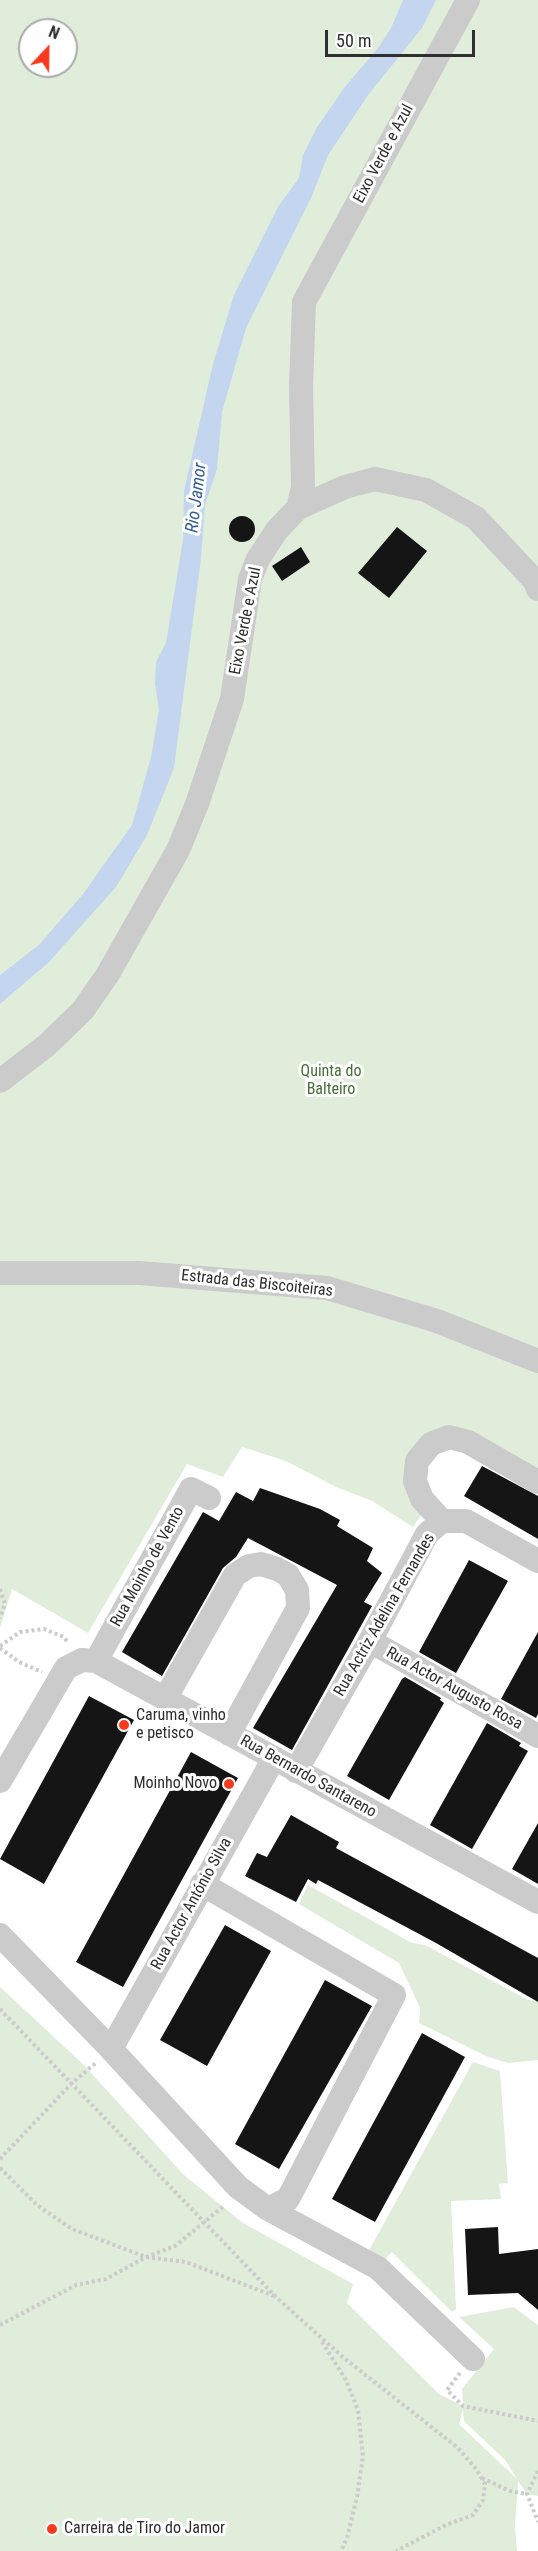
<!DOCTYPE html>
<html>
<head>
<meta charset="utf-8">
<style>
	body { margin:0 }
	#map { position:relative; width:538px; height:2551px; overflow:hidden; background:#fff; font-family:"Roboto Condensed",sans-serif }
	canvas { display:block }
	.north { position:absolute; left:18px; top:18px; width:60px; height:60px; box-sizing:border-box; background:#fff; border:2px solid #ababab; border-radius:50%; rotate:22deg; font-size:16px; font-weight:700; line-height:24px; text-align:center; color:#2e2e2e }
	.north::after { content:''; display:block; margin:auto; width:21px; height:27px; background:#f73a1e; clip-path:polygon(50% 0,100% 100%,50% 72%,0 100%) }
	.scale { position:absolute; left:325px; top:30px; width:150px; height:27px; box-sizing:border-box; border:3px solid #2e2e2e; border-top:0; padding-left:8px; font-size:18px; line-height:21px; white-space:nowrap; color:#2e2e2e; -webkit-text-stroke:4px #fff; paint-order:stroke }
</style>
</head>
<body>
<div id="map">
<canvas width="538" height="2551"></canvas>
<div class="north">N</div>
<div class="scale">50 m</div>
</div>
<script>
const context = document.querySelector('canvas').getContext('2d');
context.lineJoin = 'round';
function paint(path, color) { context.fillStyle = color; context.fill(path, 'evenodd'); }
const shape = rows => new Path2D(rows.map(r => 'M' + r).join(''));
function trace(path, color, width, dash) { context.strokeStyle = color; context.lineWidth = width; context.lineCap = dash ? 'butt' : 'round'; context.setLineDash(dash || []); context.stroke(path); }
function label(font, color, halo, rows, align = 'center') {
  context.font = font + ' "Roboto Condensed",sans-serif'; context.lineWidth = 6; context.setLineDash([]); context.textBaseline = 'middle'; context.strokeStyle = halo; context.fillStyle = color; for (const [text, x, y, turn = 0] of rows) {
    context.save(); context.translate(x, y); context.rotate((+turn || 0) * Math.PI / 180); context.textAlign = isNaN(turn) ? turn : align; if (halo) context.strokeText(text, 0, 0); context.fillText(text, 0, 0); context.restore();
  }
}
paint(shape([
	[0,0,538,0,538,1471,428,1437,422,1514,413,1527,372,1501,336,1487,286,1461,242,1447,223,1477,187,1464,88,1633,12,1589,0,1628],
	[30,30,66,30,66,66,30,66],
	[308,1885,412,1943,425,1945,528,2000,538,2001,538,2060,508,2063,488,2057,419,2023,420,2008,399,1963,299,1904],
	[0,1987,84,2065,184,2175,243,2223,353,2284,347,2303,439,2394,463,2406,462,2389,494,2349,459,2317,514,2307,538,2325,538,2496,527,2494,518,2481,515,2527,517,2551,0,2551],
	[463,2409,464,2421,506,2461,517,2479,459,2424],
	[473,2062,500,2071,508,2183,499,2184,501,2199,451,2201,456,2309,452,2312,392,2252,383,2261,368,2252]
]), '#e0edda');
paint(shape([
	[403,0,436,0,422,28,368,95,328,155,311,198,246,328,222,412,217,469,205,505,201,558,174,768,147,835,116,887,49,962,0,1004,0,975,39,945,83,894,132,825,151,757,159,710,155,684,156,662,166,643,183,540,184,491,213,364,234,295,278,207,299,178,303,155,317,127,345,87,378,48,391,28]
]), '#c4d6ef');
paint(shape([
	'229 529a13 13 0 1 1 26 0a13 13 0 1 1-26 0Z',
	[397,527,427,551,389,598,358,573],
	[301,547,310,562,282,581,272,566],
	[482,1466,538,1496,538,1539,464,1496],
	[260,1488,320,1509,340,1520,337,1526,373,1548,367,1561,382,1573,364,1602,372,1606,292,1750,253,1728,337,1585,248,1538,236,1557,223,1568,162,1676,122,1652,203,1512,219,1521,236,1492,253,1501],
	[469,1560,508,1581,456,1673,419,1652],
	[538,1632,538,1714,536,1718,501,1699],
	[405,1677,441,1698,440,1700,444,1703,389,1800,347,1776,402,1679],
	[89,1696,134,1720,44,1884,0,1859],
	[487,1723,521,1743,519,1746,528,1751,472,1849,430,1825],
	[191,1752,238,1778,123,1987,76,1962],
	[291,1815,339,1842,336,1848,538,1958,538,2002,436,1943,318,1880,316,1884,308,1879,296,1902,245,1876,257,1853,267,1857],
	[538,1823,538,1884,512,1869],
	[225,1925,271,1951,207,2066,160,2040],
	[325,1980,372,2006,279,2169,235,2144],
	[422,2033,465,2057,375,2222,332,2199],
	[498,2227,499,2254,538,2249,538,2310,518,2293,468,2295,465,2229]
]), '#151515');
trace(shape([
	[0,1589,5,1604,0,1618],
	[0,1646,20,1632,44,1629,64,1637,68,1643],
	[0,1648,19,1662,42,1672],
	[0,2009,277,2298,344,2358,458,2448,477,2470,485,2484,483,2500,473,2515,446,2525,396,2551],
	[0,2159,72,2083,97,2062],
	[0,2168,37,2205,72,2229,146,2257,186,2262,274,2296],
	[0,2325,76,2285,106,2279,146,2257,175,2246,225,2205],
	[322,2342,346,2380,358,2410,363,2457,357,2497,347,2538,341,2551],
	[460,2373,447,2390,463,2406,538,2421],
	[538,2471,527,2494,538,2522],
	[482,2478,510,2491,527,2494]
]), '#cbcbcb', 4, [3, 3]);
trace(shape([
	[298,508,345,487,375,479,426,490,476,518,535,581,538,589],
	[0,1081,47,1045,83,1010,108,974,178,850,197,804,232,699,250,579,258,559,277,530,298,508,303,487,301,387,304,302,468,0],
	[0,1273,139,1273,327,1288,437,1321,538,1361],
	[442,1521,422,1499,415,1481,417,1461,431,1444,449,1437,468,1442,538,1482],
	[370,1641,538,1736],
	[96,1661,191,1489,209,1498],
	[165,1699,235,1575,249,1566,261,1564,277,1569,288,1575,297,1590,298,1608,229,1734],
	[296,1771,370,1641,427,1534,442,1521,466,1521,538,1561],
	[0,1781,66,1668,82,1660,96,1661,538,1902],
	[202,1884,394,1995,288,2199,268,2209],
	[0,1935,111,2049,238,2187,268,2209,378,2268,473,2359],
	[111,2049,273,1760]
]), '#cbcbcb', 24);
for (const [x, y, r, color] of [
	[124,1725,6,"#f73a1e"],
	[229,1784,6,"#f73a1e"],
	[52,2529,6,"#f73a1e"]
]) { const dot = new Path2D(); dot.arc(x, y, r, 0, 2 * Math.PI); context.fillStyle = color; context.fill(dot); trace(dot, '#fff', 2); }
label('16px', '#2e2e2e', '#fff', [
	["Eixo Verde e Azul",384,154,-62],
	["Eixo Verde e Azul",246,621,-79],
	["Estrada das Biscoiteiras",257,1284,6],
	["Rua Moinho de Vento",148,1567,-61],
	["Rua Actriz Adelina Fernandes",385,1615,-60],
	["Rua Actor Augusto Rosa",454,1689,29],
	["Rua Bernardo Santareno",308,1777,29],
	["Rua Actor António Silva",192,1904,-61]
]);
label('16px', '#466e37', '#fff', [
	["Quinta do",331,1072],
	["Balteiro",331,1090]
]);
label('16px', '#2e2e2e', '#fff', [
	["Caruma, vinho",136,1716],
	["e petisco",136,1734],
	["Moinho Novo",217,1784,"right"],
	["Carreira de Tiro do Jamor",64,2529]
], 'left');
label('italic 18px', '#345d98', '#fff', [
	["Rio Jamor",197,498,-83]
]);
</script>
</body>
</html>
